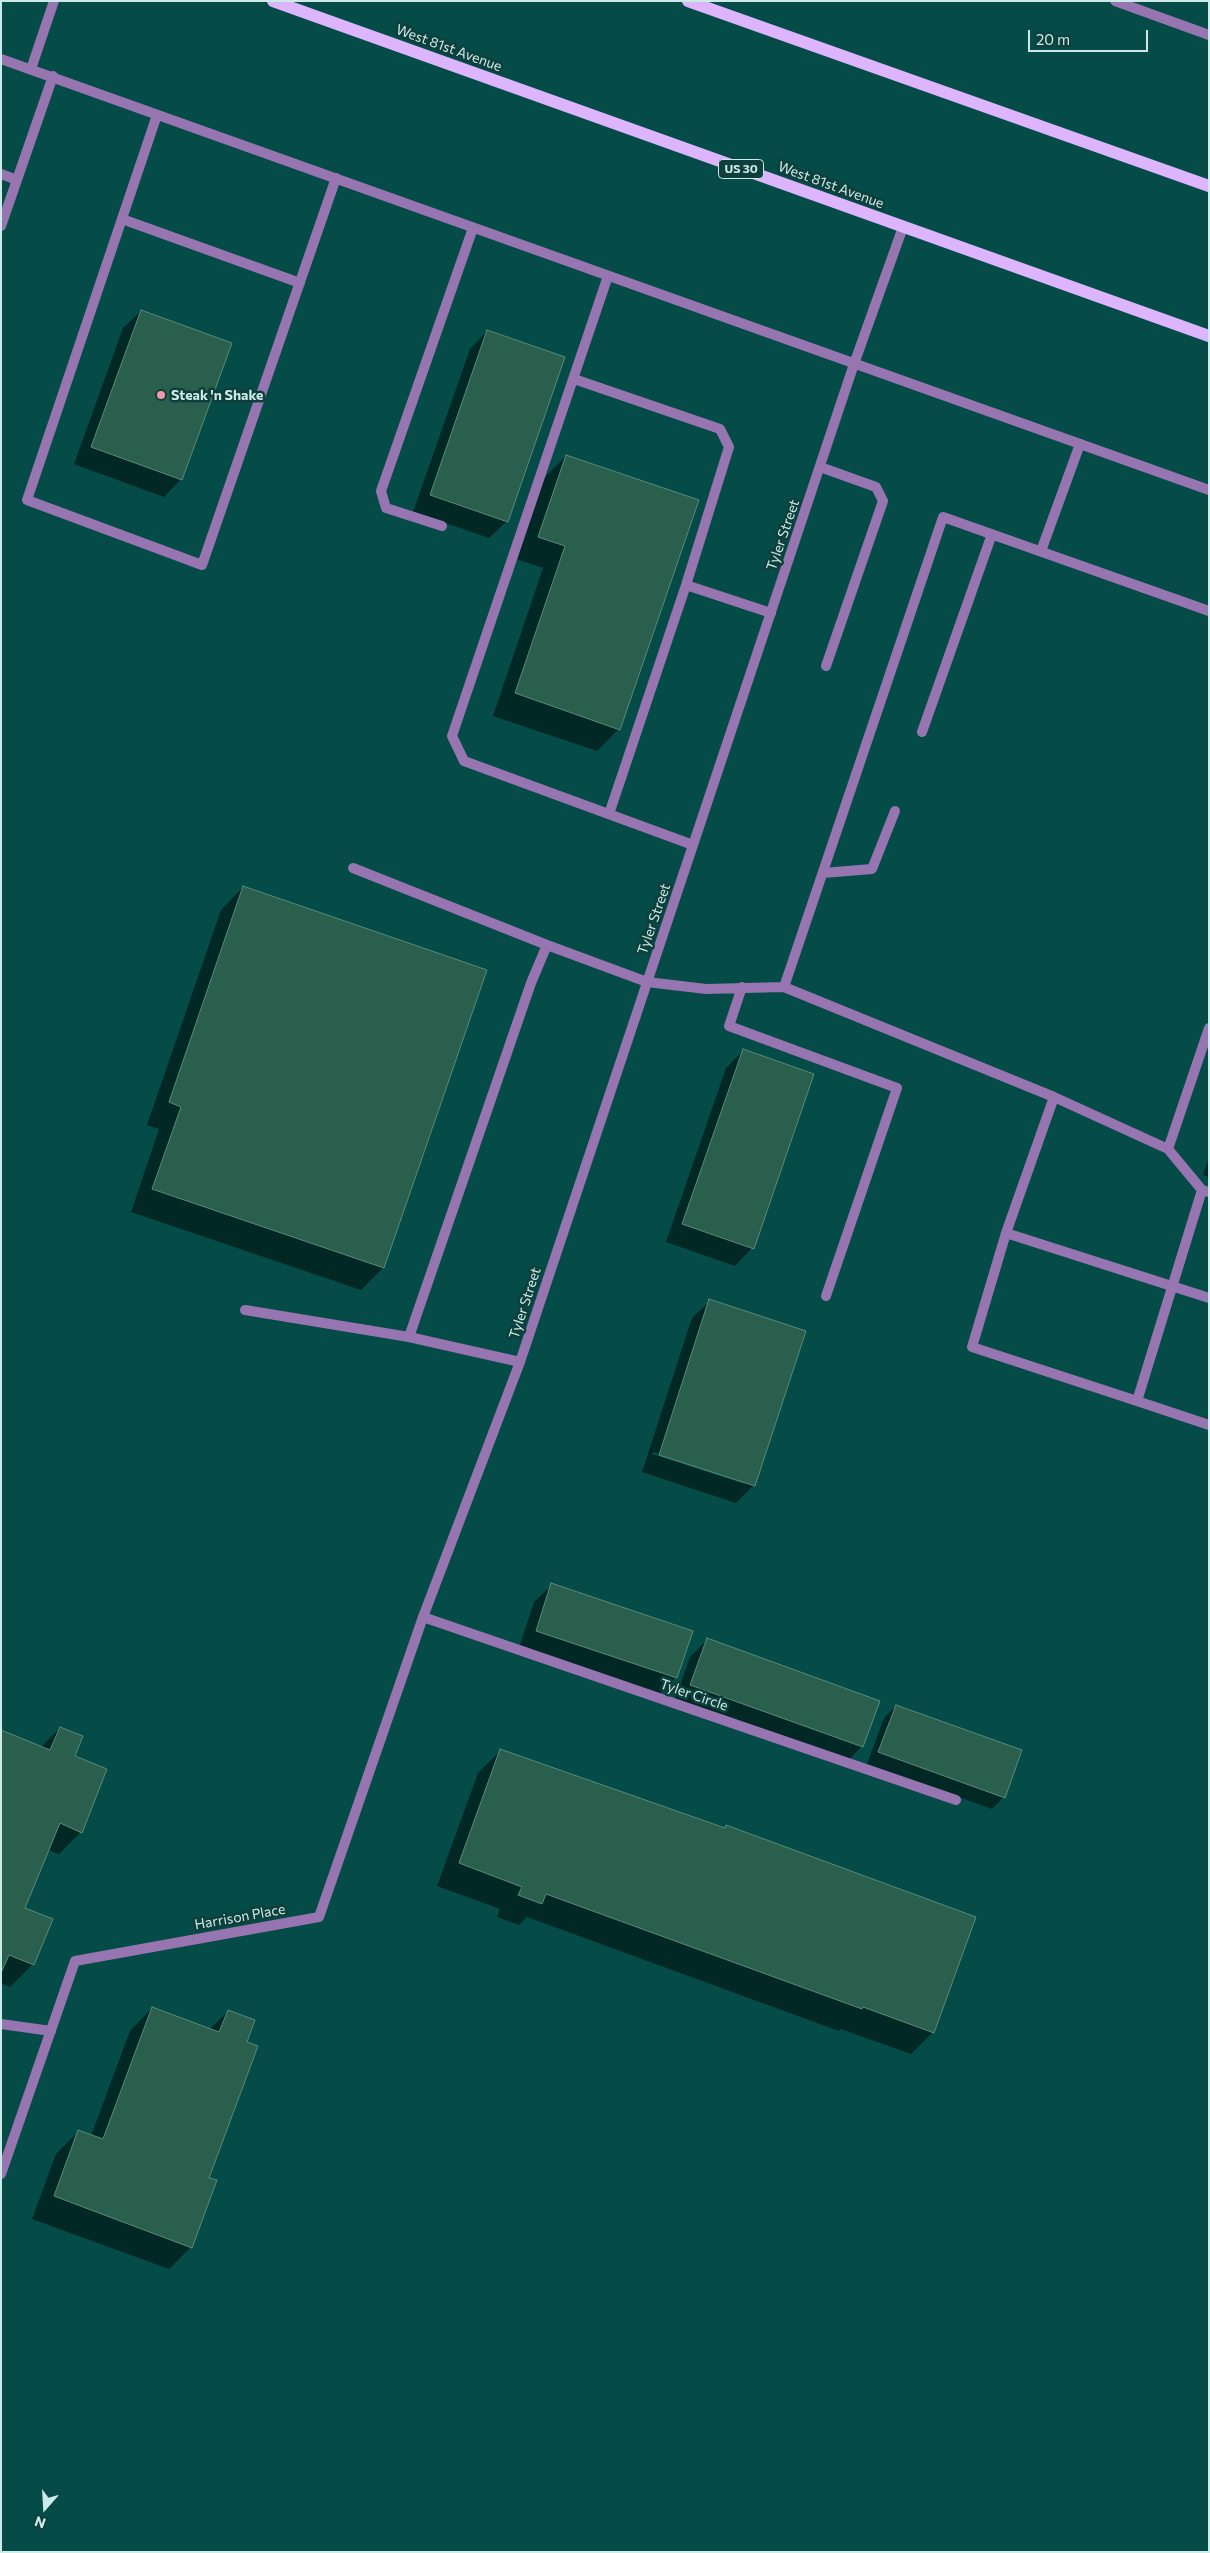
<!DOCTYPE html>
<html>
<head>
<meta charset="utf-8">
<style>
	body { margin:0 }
	#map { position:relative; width:1210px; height:2553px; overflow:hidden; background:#054b48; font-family:Commissioner,sans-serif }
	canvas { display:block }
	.frame { position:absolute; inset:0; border:2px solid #cceae7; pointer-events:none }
	.north { position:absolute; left:20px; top:2483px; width:50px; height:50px; -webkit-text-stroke:4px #0e3f3c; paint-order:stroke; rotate:199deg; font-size:14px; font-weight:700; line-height:20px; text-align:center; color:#cceae7 }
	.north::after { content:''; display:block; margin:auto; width:18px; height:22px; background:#cceae7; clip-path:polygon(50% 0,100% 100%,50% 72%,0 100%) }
	.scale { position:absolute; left:1028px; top:30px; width:120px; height:22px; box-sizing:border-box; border:2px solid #cceae7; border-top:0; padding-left:6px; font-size:15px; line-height:18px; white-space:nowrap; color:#cceae7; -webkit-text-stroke:4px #0e3f3c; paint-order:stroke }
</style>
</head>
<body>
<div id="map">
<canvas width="1210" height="2553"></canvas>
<div class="frame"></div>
<div class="north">N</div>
<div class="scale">20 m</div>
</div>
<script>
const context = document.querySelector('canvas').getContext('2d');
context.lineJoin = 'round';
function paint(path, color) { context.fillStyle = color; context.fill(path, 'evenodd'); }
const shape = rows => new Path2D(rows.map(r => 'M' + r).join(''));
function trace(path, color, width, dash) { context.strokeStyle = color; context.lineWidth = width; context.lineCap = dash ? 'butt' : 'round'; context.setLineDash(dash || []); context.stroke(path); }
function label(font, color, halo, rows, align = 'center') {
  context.font = font + ' Commissioner,sans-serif'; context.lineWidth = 5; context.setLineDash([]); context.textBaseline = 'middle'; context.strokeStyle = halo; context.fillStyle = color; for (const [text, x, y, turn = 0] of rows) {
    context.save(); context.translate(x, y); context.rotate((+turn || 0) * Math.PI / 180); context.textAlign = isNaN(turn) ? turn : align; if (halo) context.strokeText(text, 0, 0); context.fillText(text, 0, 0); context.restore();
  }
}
paint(shape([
	[141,311,181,479,164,497,74,464,123,328],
	[487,331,507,521,489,538,413,512,470,349],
	[566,456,619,729,597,751,493,716,543,568,516,559,544,478],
	[243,887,485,971,383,1268,361,1290,131,1212,159,1129,147,1125,221,910],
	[744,1050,752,1248,735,1266,666,1242,726,1068],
	[1209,1158,1209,1177,1203,1175],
	[710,1301,754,1485,736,1503,642,1472,692,1318],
	[653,1452,745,1481,745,1484,652,1454],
	[552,1585,676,1677,659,1695,519,1648,534,1602],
	[707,1640,862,1746,845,1764,674,1702,690,1657],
	[896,1706,1004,1797,992,1809,867,1764,884,1718],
	[60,1728,74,1757,81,1832,59,1854,48,1850,24,1908,33,1964,10,1987,1,1983,1,1731,40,1748],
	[500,1751,572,1777,574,1775,724,1829,933,2032,911,2054,841,2029,839,2031,527,1917,519,1925,497,1917,500,1909,437,1886,478,1773],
	[152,2008,209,2030,228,2011,246,2043,191,2247,169,2269,32,2219,56,2154,79,2131,91,2136,130,2031]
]), '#0007');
const building = shape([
	[141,310,232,343,182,480,91,447,141,310],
	[487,330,565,357,508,522,430,495,487,330],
	[566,455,699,500,620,730,515,693,565,546,538,537,566,455],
	[243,886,487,970,384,1268,152,1189,181,1107,169,1102,243,886],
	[743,1049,814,1074,754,1249,682,1224,743,1049],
	[709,1299,806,1331,755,1486,659,1455,709,1299],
	[551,1583,693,1631,677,1678,536,1631,551,1583],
	[707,1638,880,1701,863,1747,690,1685,707,1638],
	[896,1705,1022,1750,1005,1798,878,1752,896,1705],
	[60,1727,83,1736,75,1756,107,1769,82,1833,60,1823,25,1908,53,1919,34,1965,9,1955,1,1973,1,1730,50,1750,60,1727],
	[500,1749,725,1828,726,1825,976,1917,934,2033,863,2007,862,2009,546,1894,542,1904,518,1895,522,1887,459,1863,500,1749],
	[152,2007,219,2032,228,2010,255,2020,247,2042,258,2046,209,2178,217,2180,192,2248,54,2196,78,2130,103,2139,152,2007]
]);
paint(building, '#2a5e4d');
trace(building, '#588c79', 1);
trace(shape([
	[157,115,27,500,202,565,336,178],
	[1,174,17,180],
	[122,219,300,283],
	[1,226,53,76],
	[608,276,452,736,464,761,693,845],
	[574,379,720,429,729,447,686,585,609,814],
	[820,467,876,487,883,501,826,666],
	[442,526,386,508,381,491,473,228],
	[1041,551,1080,444],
	[686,585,771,613],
	[922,732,992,534],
	[353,868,547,945],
	[823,873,872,869,895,811],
	[742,987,729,1026,897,1088,826,1296],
	[1209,1028,1168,1149,1202,1190,1209,1192],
	[1168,1149,1054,1097,784,987,943,517,1209,611],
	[1202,1190,1137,1401,1209,1425],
	[1006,1233,1054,1097],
	[245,1310,409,1337,520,1362],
	[409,1337,531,983,547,945,647,982,706,989,784,987],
	[1137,1401,972,1347,1006,1233,1209,1298],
	[1,2024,51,2031]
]), '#9675b0', 10);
trace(shape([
	[1115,1,1209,35],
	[1,59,1209,490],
	[31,69,54,1],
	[423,1617,956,1800],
	[1,2174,75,1961,319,1917,423,1617,520,1362,854,364,903,227]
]), '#9675b0', 10);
trace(shape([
	[273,1,1209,336],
	[688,1,1209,186]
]), '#ddb5fd', 12);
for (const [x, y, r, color] of [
	[161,395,5,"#f39aa9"]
]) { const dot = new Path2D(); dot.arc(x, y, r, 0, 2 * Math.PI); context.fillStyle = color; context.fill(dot); trace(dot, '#0e3f3c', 2); }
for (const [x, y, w] of [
	[741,169,45]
]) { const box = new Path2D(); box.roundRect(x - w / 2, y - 9.5, w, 19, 4); context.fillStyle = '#0e3f3c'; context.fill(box); trace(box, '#cceae7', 1); }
label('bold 12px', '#cceae7', null, [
	["US 30",741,169]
]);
label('14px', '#cceae7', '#0e3f3c', [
	["West 81st Avenue",449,48,20],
	["West 81st Avenue",831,185,20],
	["Tyler Street",783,535,-71],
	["Tyler Street",654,919,-71],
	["Tyler Street",525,1303,-72],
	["Tyler Circle",694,1695,19],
	["Harrison Place",240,1917,-10]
]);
label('bold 14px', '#cceae7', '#0e3f3c', [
	["Steak 'n Shake",171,395]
], 'left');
</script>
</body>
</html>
